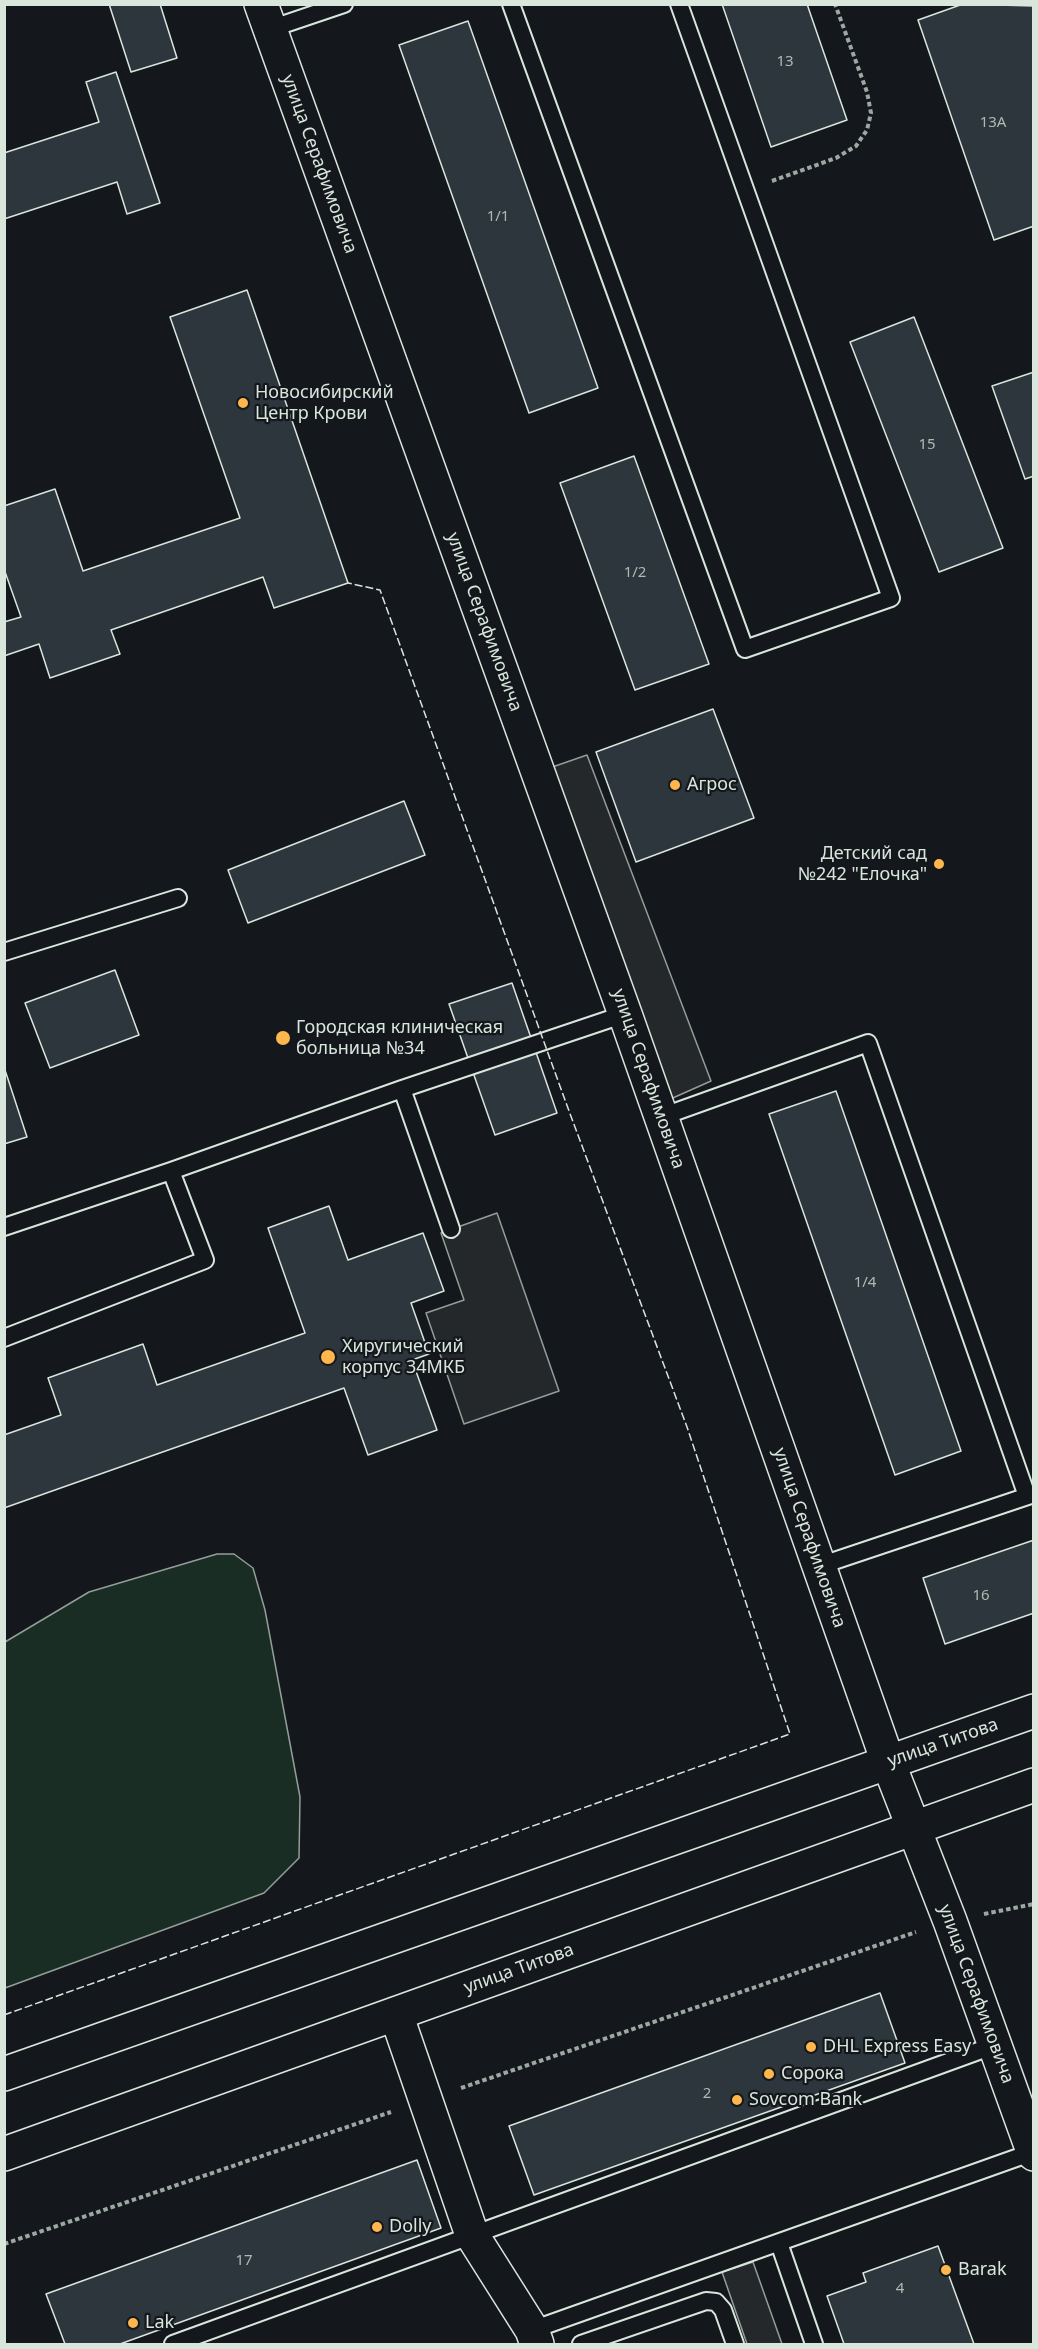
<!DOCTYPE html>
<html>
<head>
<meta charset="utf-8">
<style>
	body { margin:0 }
	#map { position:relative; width:1038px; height:2349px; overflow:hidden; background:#14181c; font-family:"Noto Sans",sans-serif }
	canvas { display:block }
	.frame { position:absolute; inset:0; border:6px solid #d8e6dc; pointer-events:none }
</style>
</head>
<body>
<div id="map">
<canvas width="1038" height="2349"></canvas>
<div class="frame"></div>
</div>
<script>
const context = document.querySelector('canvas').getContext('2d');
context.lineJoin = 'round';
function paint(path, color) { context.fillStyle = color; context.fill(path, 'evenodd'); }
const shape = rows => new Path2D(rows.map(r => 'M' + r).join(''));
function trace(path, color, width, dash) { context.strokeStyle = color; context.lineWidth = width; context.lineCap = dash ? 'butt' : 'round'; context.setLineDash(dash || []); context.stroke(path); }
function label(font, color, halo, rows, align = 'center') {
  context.font = font + ' "Noto Sans",sans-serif'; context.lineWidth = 4.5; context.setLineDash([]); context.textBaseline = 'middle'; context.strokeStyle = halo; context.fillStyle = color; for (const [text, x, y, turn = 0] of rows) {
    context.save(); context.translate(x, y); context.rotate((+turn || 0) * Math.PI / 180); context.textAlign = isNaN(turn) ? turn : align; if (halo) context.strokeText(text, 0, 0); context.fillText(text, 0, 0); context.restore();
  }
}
const green = shape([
	[217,1554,234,1554,253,1568,265,1610,300,1797,299,1858,264,1893,5,1988,5,1642,89,1592,217,1554]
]);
paint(green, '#1a2d24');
trace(green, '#939e99', 1.5);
const parking = shape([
	[587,755,711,1081,657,1105,538,772,587,755],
	[497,1213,559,1391,464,1424,426,1313,464,1300,441,1233,497,1213],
	[753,2262,782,2344,747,2344,722,2272,753,2262]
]);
paint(parking, '#24282b');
trace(parking, '#939e99', 1.5);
const building = shape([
	[109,4,160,4,177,58,131,72,109,4],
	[722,4,807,4,847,120,771,147,722,4],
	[963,4,1034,6,1034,226,994,240,918,20,963,4],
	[468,21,598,388,529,413,399,45,468,21],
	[116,72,160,203,127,214,117,182,4,219,4,153,99,122,86,82,116,72],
	[247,290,348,583,274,608,263,577,111,630,120,654,50,678,39,644,4,656,4,622,21,617,4,569,4,506,55,489,83,571,240,518,170,317,247,290],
	[914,317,1003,548,939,572,850,342,914,317],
	[1034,372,1034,476,1025,479,992,386,1034,372],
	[634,456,709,664,635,690,560,483,634,456],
	[713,709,754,818,636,862,596,752,713,709],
	[404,801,425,855,248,923,228,870,404,801],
	[115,970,139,1035,50,1068,25,1003,115,970],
	[512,983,557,1113,495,1135,449,1004,512,983],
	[4,1067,27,1137,4,1144,4,1067],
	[836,1091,961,1451,895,1475,769,1114,836,1091],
	[329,1206,348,1260,423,1233,444,1291,411,1303,429,1354,412,1360,437,1430,368,1455,344,1388,4,1508,4,1435,61,1415,48,1378,143,1344,157,1385,305,1333,268,1228,329,1206],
	[1034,1540,1034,1613,945,1644,923,1578,1034,1540],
	[880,1993,905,2063,534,2195,509,2126,880,1993],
	[417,2160,441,2228,120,2344,65,2344,46,2294,417,2160],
	[938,2246,974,2344,844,2344,827,2296,866,2282,863,2273,938,2246]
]);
paint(building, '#2c363c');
trace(building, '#d8e6dc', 1.5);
const lane = shape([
	[511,4,745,649,891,598,679,4],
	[270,29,344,4],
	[4,952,178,898],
	[661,1117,868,1043,1027,1496],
	[4,1227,171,1171,402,1089],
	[451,1229,402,1089,625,1014],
	[4,1338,205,1260,171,1171],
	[819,1566,1034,1494],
	[779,2243,814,2344],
	[532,2330,1033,2152],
	[173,2344,995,2045],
	[581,2344,706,2301,716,2302,723,2310,735,2344]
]);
const street = shape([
	[261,4,625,1014,888,1762,950,1921,1034,2154],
	[396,2014,472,2235,532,2330,537,2344]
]);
const primary = shape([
	[4,2074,1034,1711],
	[4,2154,1034,1785]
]);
trace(lane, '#d8e6dc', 20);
trace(street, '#d8e6dc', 36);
trace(primary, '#d8e6dc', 36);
trace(shape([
	[772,181,836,158,856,146,867,130,871,113,867,92,835,4],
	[984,1914,1034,1904],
	[461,2088,916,1932],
	[4,2244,391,2112]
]), '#9da8a2', 4, [4.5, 3]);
trace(lane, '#14181c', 16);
trace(street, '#14181c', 33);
trace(primary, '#14181c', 33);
trace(shape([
	[4,2015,790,1734,687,1427,569,1111,380,590,348,583]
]), '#d8e6dc', 1.5, [8, 3]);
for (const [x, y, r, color] of [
	[243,403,6,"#ffb74d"],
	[675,785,6,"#ffb74d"],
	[939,864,6,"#ffb74d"],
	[283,1038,8,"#ffb74d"],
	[328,1357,8,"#ffb74d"],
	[811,2047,6,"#ffb74d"],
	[769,2074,6,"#ffb74d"],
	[737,2100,6,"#ffb74d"],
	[377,2227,6,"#ffb74d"],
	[946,2270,6,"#ffb74d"],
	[133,2323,6,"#ffb74d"]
]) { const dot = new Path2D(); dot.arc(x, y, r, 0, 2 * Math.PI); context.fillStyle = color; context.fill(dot); trace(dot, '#14181c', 2); }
label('15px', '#adbab4', null, [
	["13",785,62],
	["13А",993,123],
	["1/1",498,217],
	["15",927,445],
	["1/2",635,573],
	["1/4",865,1283],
	["16",981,1596],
	["2",707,2094],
	["17",244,2261],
	["4",900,2289]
]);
label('18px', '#d8e6dc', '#14181c', [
	["улица Серафимовича",319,164,70],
	["улица Серафимовича",484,622,70],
	["улица Серафимовича",648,1079,71],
	["улица Серафимовича",809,1538,71],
	["улица Титова",943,1743,-19],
	["улица Титова",519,1969,-20],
	["улица Серафимовича",976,1994,70]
]);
label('18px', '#d8e6dc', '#14181c', [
	["Новосибирский",255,393],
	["Центр Крови",255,414],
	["Агрос",687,785],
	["Детский сад",927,854,"right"],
	["№242 \"Елочка\"",927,875,"right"],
	["Городская клиническая",296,1028],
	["больница №34",296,1049],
	["Хиругический",342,1347],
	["корпус 34МКБ",342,1368],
	["DHL Express Easy",823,2047],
	["Сорока",781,2074],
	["Sovcom Bank",749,2100],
	["Dolly",389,2227],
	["Barak",958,2270],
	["Lak",145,2323]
], 'left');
</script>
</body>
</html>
